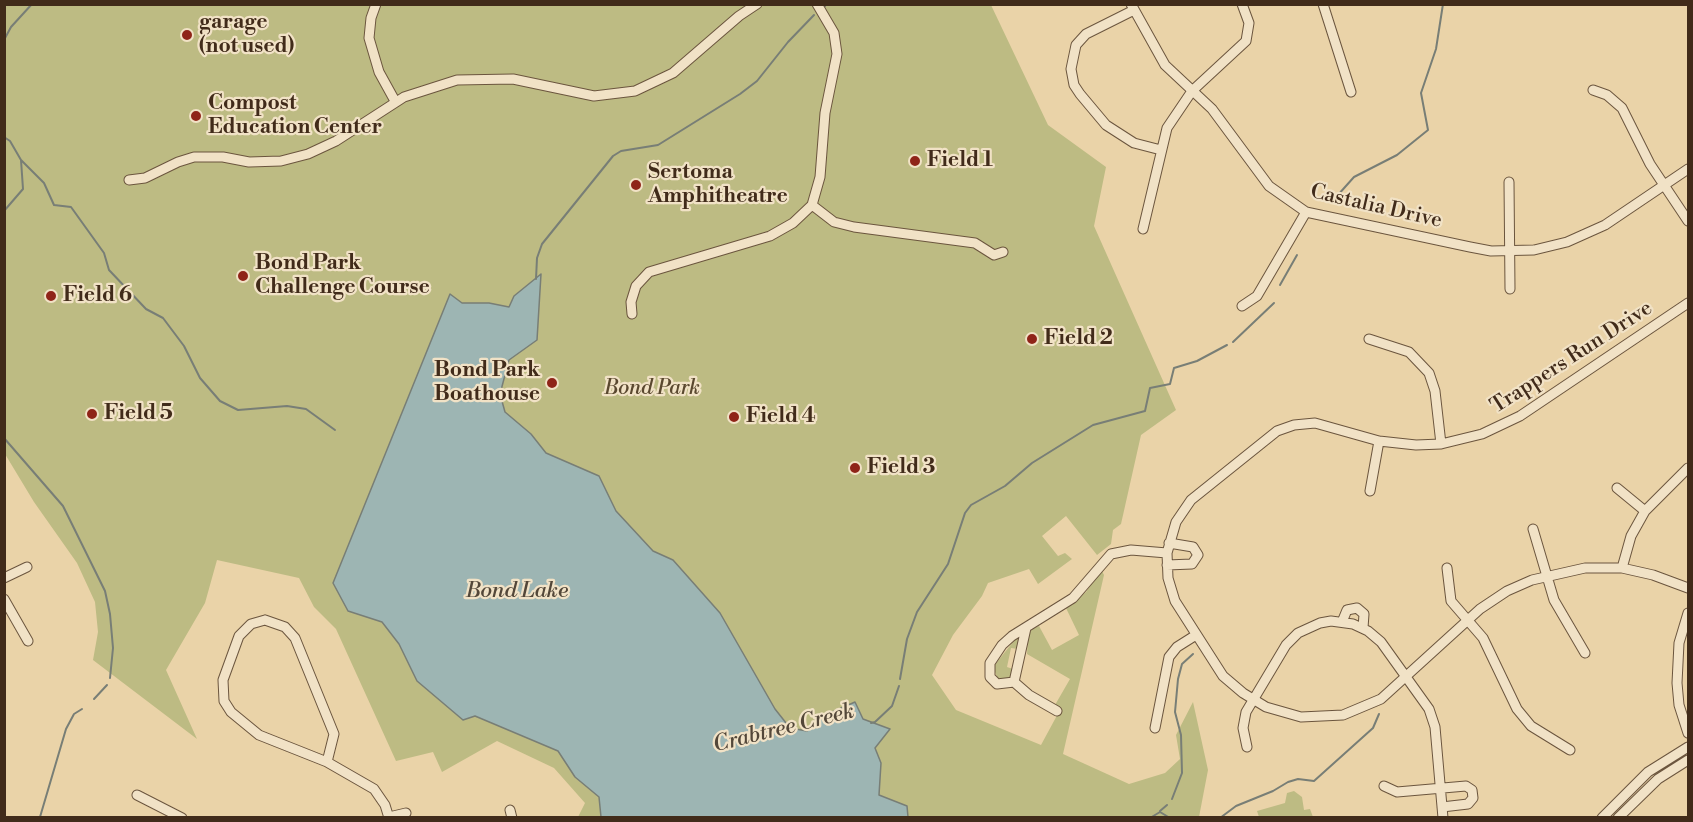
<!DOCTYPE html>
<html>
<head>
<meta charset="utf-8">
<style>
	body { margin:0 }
	#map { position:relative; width:1693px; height:822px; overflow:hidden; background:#ead3a8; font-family:"Libre Bodoni",serif }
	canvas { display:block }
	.frame { position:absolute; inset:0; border:6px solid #412b1a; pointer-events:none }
</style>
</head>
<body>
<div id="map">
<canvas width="1693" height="822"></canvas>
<div class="frame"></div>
</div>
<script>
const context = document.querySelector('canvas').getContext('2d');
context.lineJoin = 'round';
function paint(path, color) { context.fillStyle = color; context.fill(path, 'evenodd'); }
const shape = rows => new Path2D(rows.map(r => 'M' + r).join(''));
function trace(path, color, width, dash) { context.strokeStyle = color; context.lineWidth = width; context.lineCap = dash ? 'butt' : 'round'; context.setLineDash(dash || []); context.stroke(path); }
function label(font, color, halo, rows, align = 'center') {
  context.font = font + ' "Libre Bodoni",serif'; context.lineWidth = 4.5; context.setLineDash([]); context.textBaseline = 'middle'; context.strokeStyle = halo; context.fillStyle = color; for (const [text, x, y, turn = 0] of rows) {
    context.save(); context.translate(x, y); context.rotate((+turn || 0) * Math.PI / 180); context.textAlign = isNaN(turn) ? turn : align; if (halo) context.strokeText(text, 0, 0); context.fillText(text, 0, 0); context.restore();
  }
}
paint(shape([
	[5,5,991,5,1048,125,1106,167,1094,226,1176,410,1141,435,1121,524,1113,530,1111,544,1097,555,1066,516,1042,536,1058,556,1065,553,1072,559,1038,584,1029,569,988,583,982,596,953,635,932,675,956,710,1041,745,1061,708,1055,705,1070,679,1027,654,1028,636,1032,629,1039,626,1052,650,1079,635,1066,608,1086,592,1101,569,1104,575,1063,754,1129,784,1165,773,1180,759,1176,735,1193,702,1208,770,1199,817,578,817,585,803,554,768,497,741,442,772,433,752,396,761,336,629,314,607,299,578,217,560,205,603,166,670,197,739,93,660,98,632,95,602,77,563,34,502,5,454],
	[1017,637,1020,639,1018,649,1011,648,1007,667,1013,669,1011,678,1003,681,998,679,993,667],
	[1294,791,1302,797,1304,810,1310,809,1313,817,1259,817,1257,811,1285,803,1287,793]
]), '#bdbb83');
const water = shape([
	[541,274,537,340,509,360,500,394,505,412,531,434,546,453,599,476,616,511,653,551,673,560,720,613,775,709,790,728,807,731,816,719,855,702,863,719,890,729,875,748,881,763,879,795,907,806,908,817,601,817,599,797,575,777,558,751,475,716,463,720,417,681,399,644,382,622,348,611,333,583,450,294,462,303,489,303,509,307,514,296,541,274]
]);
paint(water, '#9db5b3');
trace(water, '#787e76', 1.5);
trace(shape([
	[825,6,826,4],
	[4,40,11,27,32,4],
	[4,137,10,141,21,160,44,183,54,205,71,207,104,253,109,270,146,309,163,318,184,346,200,378,220,401,238,410,287,406,306,409,335,430],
	[1337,196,1354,177,1397,155,1428,130,1421,93,1436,49,1443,4],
	[4,211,23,189,21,160],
	[536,279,537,258,542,244,613,156,621,151,658,145,740,94,757,81,788,42,814,15],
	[1280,285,1297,255],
	[1233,342,1274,303],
	[4,438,63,506,105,591,110,614,113,648,110,678],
	[900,679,907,639,917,612,948,564,965,513,971,505,1005,486,1032,463,1093,425,1145,411,1150,388,1170,384,1174,368,1197,361,1227,345],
	[94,699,107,685],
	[871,723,875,722,892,706,899,686],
	[1172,799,1182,773,1181,735,1175,712,1178,679,1182,664,1193,654],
	[1160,811,1167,805],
	[40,817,66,729,74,714,82,709],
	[1150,818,1160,812,1170,818],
	[1220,818,1236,806,1273,791,1288,782,1298,779,1314,781,1373,728,1379,714]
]), '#787e76', 2);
const minor = shape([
	[376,4,371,18,369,38,379,72,395,101],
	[1131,4,1165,65,1212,109,1269,186,1306,212,1470,247,1491,251,1534,250,1567,242,1605,225,1688,169],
	[1323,4,1351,92],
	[1134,10,1086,34,1076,45,1071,69,1074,85,1080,94,1106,125,1134,143,1161,150],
	[1593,90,1607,95,1622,108,1650,164,1688,221],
	[129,180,145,178,178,162,194,157,223,157,249,162,281,161,308,154,336,141,404,97,457,80,513,79,594,96,635,91,673,73,739,16,757,4],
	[1509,182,1510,289],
	[812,205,834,222,854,227,975,243,994,255,1003,252],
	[1143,229,1167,128,1192,91,1246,41,1249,23,1242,4],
	[1688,303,1520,416,1482,434,1441,444,1416,445,1379,441,1315,423,1294,425,1277,431,1191,500,1176,522,1167,553,1168,578,1175,601,1223,676,1243,693,1266,707,1301,717,1343,715,1381,699,1480,609,1507,591,1532,580,1585,568,1622,568,1653,575,1688,588],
	[1242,306,1257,296,1306,212],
	[632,314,631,302,636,286,649,272,770,236,793,223,812,205,820,177,825,113,837,54,834,33,817,4],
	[1369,339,1409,352,1429,373,1435,391,1441,444],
	[1617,488,1645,511],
	[1370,491,1379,441],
	[1533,529,1554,600,1585,653],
	[1167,565,1192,564,1198,555,1193,547,1169,543],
	[1447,568,1451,601,1483,638,1517,709,1531,726,1570,750],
	[1622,568,1631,536,1645,511,1688,468],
	[4,578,27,567],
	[4,599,28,641],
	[1688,613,1679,643,1677,683,1679,705,1688,733],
	[265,620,285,627,295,638,334,734,327,762,259,735,231,712,224,701,223,680,239,636,251,624,265,620],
	[1342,622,1347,610,1357,608,1364,614,1363,628],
	[1026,628,1014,682,997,684,990,677,990,663,1002,645,1012,636,1073,598,1111,554,1131,550,1167,553],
	[1014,682,1029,695,1057,711],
	[1155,728,1169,657,1177,647,1196,635],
	[1247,747,1243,728,1246,712,1286,645,1298,633,1320,623,1331,621,1353,624,1368,631,1381,642,1429,709,1435,727,1443,818],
	[327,762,374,789,385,805,389,818],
	[1384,786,1397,792,1466,786,1472,790,1473,798,1468,804,1442,807],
	[137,795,182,818],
	[510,810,512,818],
	[389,817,406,813],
	[1602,818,1648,772,1688,747],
	[1618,818,1658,779,1688,760]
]);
trace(minor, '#6b553e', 11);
trace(minor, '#f1e2c6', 9);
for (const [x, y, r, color] of [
	[187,35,6,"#8f2418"],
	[196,116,6,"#8f2418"],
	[915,161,6,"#8f2418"],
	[636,185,6,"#8f2418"],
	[243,276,6,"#8f2418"],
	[51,296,6,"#8f2418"],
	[1032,339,6,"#8f2418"],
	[552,383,6,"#8f2418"],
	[92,414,6,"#8f2418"],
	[734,417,6,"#8f2418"],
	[855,468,6,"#8f2418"]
]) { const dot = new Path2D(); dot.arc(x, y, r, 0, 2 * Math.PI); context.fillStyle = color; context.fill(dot); trace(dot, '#f1e2c6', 2); }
label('bold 21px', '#412b1a', '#f1e2c6', [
	["garage",199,23],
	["(not used)",199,47],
	["Compost",208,104],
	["Education Center",208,128],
	["Field 1",927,161],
	["Sertoma",648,173],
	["Amphitheatre",648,197],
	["Bond Park",255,264],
	["Challenge Course",255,288],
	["Field 6",63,296],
	["Field 2",1044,339],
	["Bond Park",540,371,"right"],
	["Boathouse",540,395,"right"],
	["Field 5",104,414],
	["Field 4",746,417],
	["Field 3",867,468]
], 'left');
label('21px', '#412b1a', '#f1e2c6', [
	["Castalia Drive",1376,207,13],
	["Trappers Run Drive",1572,358,-33]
]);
label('italic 21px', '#5a482f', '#f1e2c6', [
	["Bond Park",652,389]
]);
label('italic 22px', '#534739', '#f1e2c6', [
	["Bond Lake",517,592],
	["Crabtree Creek",784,729,-14]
]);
</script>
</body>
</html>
